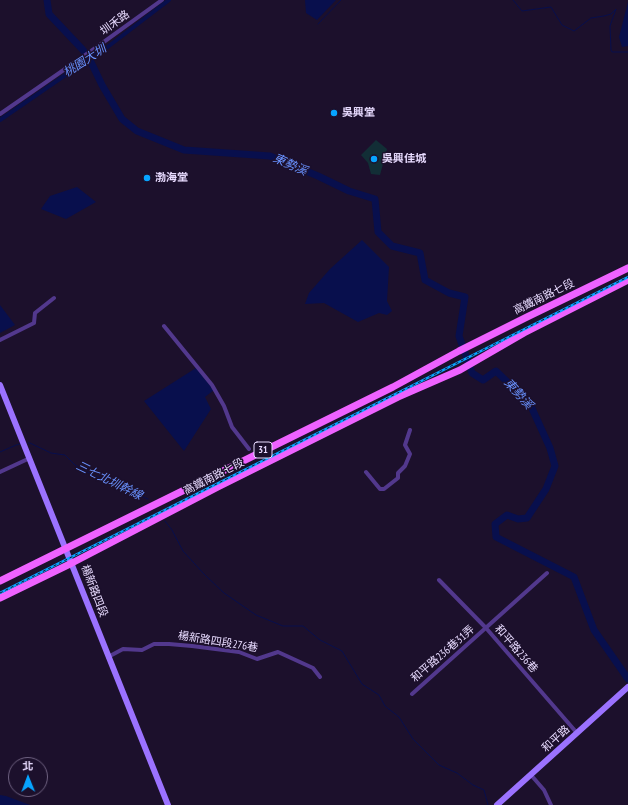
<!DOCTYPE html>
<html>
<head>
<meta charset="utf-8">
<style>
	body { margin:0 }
	#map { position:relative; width:628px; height:805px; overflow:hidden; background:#1c102c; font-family:"PT Sans Narrow","Noto Sans TC",sans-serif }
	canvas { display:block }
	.north { position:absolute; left:8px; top:757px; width:40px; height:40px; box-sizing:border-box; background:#1c102c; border:1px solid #6e6180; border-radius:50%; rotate:359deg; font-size:11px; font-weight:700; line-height:16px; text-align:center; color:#e8dbff }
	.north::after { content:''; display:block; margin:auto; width:14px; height:18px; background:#07a4ff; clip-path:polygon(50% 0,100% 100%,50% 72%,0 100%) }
</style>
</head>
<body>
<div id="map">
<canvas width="628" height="805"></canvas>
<div class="north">北</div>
</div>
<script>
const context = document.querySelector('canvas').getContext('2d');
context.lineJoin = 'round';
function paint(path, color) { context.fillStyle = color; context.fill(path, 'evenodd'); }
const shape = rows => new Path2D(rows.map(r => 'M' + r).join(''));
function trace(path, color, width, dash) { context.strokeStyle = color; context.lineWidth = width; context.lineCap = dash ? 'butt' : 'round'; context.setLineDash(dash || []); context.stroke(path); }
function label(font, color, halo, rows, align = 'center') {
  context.font = font + ' "PT Sans Narrow","Noto Sans TC",sans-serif'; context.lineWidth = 3; context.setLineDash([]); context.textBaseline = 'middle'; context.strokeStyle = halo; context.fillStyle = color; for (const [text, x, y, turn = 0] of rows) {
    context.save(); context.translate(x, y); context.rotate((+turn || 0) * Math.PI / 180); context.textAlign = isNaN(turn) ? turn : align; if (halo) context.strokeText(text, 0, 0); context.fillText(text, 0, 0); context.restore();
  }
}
paint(shape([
	[376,140,387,149,380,175,371,174,368,163,361,155]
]), '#122e36');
paint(shape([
	[305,0,336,0,317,20,306,13],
	[628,2,628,46,622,47,619,37],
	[77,187,96,202,66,219,41,209,50,196],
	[362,240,389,267,387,301,392,311,387,315,379,313,358,322,324,303,305,304,309,293,330,269],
	[0,305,15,325,0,333],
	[196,368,214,390,205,397,211,409,184,451,144,401],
	[0,795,6,796,30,805,0,805]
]), '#080f4d');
trace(shape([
	[513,0,522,11,551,7,562,25,574,31,591,18,604,16,611,14,616,9,610,26,611,50,612,52,628,52],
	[318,24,341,0],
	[28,443,30,443,51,453,65,455,75,465,87,472,101,478,111,479,133,493,148,499],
	[0,452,16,445,20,444],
	[165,521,172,530,183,551,204,574,224,593,256,615,283,626,303,626,320,640,342,651,362,684,379,695,385,706,399,717,413,739,439,765,457,773,473,785,484,790,488,805]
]), '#080f4d', 1);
trace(shape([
	[0,120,80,65,84,61,93,54,101,52,169,0]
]), '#080f4d', 4);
trace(shape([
	[47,0,49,14,83,50,90,60,102,85,122,119,137,131,184,150,270,156,318,176,349,191,375,199,378,232,392,246,420,253,425,280,449,293,465,297,459,336,472,373,483,380,496,371,530,404,550,448,555,466,546,489,527,518,518,519,507,515,495,524,496,537,574,577,594,630,628,679]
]), '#080f4d', 7);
trace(shape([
	[0,114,94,49,162,0],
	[164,326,212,385,224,406,232,427,249,449],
	[0,340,34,323,35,313,54,298],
	[0,472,30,458],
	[366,472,380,489,384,489,398,478,398,473,405,466,410,454,405,445,410,430],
	[439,580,486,628,577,733],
	[108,657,123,649,142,650,154,644,169,644,192,646,239,652,257,659,278,652,313,668,320,677],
	[412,694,547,573],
	[531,775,544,790,551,805]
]), '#52388d', 4);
trace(shape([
	[0,385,168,805],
	[497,805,628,687]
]), '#9b72ff', 6);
trace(shape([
	[0,581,393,387,459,351,527,317,628,268],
	[0,598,72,563,218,487,398,397,460,370,524,333,628,280]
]), '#ee62ff', 7);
const rail = shape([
	[0,593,628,277]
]);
trace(rail, '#07a4ff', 2.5);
trace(rail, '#1c102c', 1, [3]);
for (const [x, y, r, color] of [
	[334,113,4,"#07a4ff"],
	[374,159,4,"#07a4ff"],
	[147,178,4,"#07a4ff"]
]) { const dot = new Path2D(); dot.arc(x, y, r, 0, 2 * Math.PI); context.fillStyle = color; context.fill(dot); trace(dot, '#1c102c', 1.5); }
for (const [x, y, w] of [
	[263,450,18]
]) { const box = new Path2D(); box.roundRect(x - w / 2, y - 8, w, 16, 3); context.fillStyle = '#1c102c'; context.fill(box); trace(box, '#e8dbff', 1); }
label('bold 10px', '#e8dbff', null, [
	["31",263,450]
]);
label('11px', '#e8dbff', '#1c102c', [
	["圳禾路",115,23,-36],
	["高鐵南路七段",544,297,-26],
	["高鐵南路七段",214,477,-27],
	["楊新路四段",94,591,69],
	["楊新路四段276巷",218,642,9],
	["和平路236巷",516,649,49],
	["和平路236巷31弄",443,654,-41],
	["和平路",556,739,-43]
]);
label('bold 11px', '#e8dbff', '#1c102c', [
	["吳興堂",342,113],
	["吳興佳城",382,159],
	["渤海堂",155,178]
], 'left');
label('italic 12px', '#6992ff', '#1c102c', [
	["桃園大圳",85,61,-33],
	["東勢溪",290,165,24],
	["東勢溪",518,394,48],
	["三七北圳幹線",109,481,26]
]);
</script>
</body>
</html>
